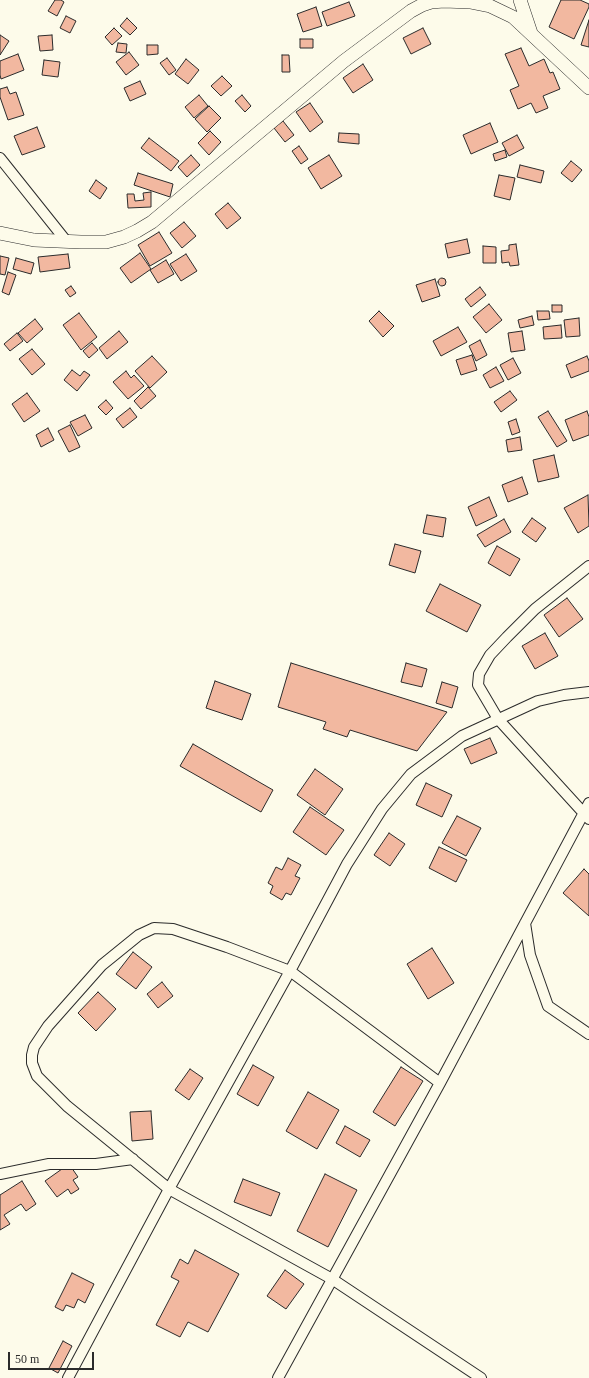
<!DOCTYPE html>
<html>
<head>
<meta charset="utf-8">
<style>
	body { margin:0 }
	#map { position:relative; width:589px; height:1378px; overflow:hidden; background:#fdfbea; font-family:"Times New Roman",serif }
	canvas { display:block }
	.scale { position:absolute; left:8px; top:1352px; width:86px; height:18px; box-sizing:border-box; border:2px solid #2b2b2b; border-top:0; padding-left:5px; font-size:12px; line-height:14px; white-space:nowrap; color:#2b2b2b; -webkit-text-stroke:3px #fdfbea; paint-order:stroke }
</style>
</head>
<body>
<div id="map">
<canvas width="589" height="1378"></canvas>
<div class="scale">50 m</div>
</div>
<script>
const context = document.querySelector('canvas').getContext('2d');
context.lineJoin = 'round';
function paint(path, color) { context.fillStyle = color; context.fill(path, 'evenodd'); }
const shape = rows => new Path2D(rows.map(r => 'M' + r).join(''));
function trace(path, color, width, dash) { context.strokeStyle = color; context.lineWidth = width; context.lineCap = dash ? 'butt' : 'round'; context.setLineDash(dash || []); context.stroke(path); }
const building = shape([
	[55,0,61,0,64,2,57,16,48,11,55,0],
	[561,0,580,0,589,4,589,7,574,39,549,27,561,0],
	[349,2,355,16,327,26,322,12,349,2],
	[316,7,322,26,303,32,297,14,316,7],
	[66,16,76,21,70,33,60,28,66,16],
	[127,18,137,28,130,35,120,26,127,18],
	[589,20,589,47,581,45,589,20],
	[114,28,122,36,112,45,105,37,114,28],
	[423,28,431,44,411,54,403,38,423,28],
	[0,35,9,41,0,55,0,35],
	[52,35,53,50,40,51,38,36,52,35],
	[300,39,313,39,313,48,300,48,300,39],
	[118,43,127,44,126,53,116,52,118,43],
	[147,45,158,45,158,54,147,55,147,45],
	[521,48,529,66,544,59,550,73,553,72,560,89,543,96,548,108,536,113,531,103,518,109,510,90,519,86,505,54,521,48],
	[129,52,139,65,126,75,116,62,129,52],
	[18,54,24,70,1,79,0,75,0,61,18,54],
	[282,55,289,55,290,72,282,72,282,55],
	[167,58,176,70,169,75,160,63,167,58],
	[186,59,199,70,188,84,175,74,186,59],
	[44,60,60,62,58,77,42,75,44,60],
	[363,64,373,80,353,93,343,78,363,64],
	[222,76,232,86,221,96,211,86,222,76],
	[140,81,146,94,130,101,124,88,140,81],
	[7,87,10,94,16,92,24,115,8,120,0,97,0,89,7,87],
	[199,95,208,106,194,118,185,107,199,95],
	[242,95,251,106,245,112,235,101,242,95],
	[310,103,323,122,310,132,296,112,310,103],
	[209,106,221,118,207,132,195,119,209,106],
	[283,121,294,135,285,142,274,128,283,121],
	[490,123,498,142,471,154,463,135,490,123],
	[37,127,45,147,22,155,14,136,37,127],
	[210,131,221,142,209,155,198,143,210,131],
	[339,133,359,134,359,144,338,142,339,133],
	[517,135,524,148,509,156,502,143,517,135],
	[149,138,179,161,171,171,141,148,149,138],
	[299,146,308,159,301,164,292,151,299,146],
	[505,150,507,157,495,161,493,154,505,150],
	[191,155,200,165,187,177,178,167,191,155],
	[329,155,342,176,321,189,308,168,329,155],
	[571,161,582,170,572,182,561,173,571,161],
	[520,165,544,171,541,183,517,177,520,165],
	[138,173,173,184,170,197,134,185,138,173],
	[499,175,515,178,510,200,494,196,499,175],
	[96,180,107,188,100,199,89,191,96,180],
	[151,192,151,207,128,208,127,194,134,194,135,201,144,200,143,193,151,192],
	[228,203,241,218,227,229,215,214,228,203],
	[184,222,196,236,182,248,170,233,184,222],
	[159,232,172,253,150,266,138,245,159,232],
	[467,239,470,253,448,258,445,244,467,239],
	[516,244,519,265,510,266,509,262,502,263,501,251,509,250,509,245,516,244],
	[483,246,496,247,496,263,483,263,483,246],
	[140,253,151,269,131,283,120,268,140,253],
	[68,254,70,268,40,272,38,257,68,254],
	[186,254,197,271,181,281,170,264,186,254],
	[0,256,9,258,5,275,0,274,0,256],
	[16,258,34,263,31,274,13,269,16,258],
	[166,260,174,274,158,283,150,270,166,260],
	[8,272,16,275,9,295,2,292,8,272],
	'438 282a4 4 0 1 1 8 0a4 4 0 1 1-8 0Z',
	[435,279,440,296,422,302,416,285,435,279],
	[71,286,76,293,70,297,65,290,71,286],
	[480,287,486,295,471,307,465,299,480,287],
	[489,304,502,320,486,333,473,317,489,304],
	[552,305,562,305,562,312,552,312,552,305],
	[379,311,394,326,383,337,369,321,379,311],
	[537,311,549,311,550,319,538,320,537,311],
	[79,313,97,337,81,350,63,325,79,313],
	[532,316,534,325,520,328,518,320,532,316],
	[579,318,580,336,566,337,564,320,579,318],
	[35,319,43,329,27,343,18,333,35,319],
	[561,325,562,338,544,339,543,327,561,325],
	[458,327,467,342,441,356,433,341,458,327],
	[119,331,128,342,107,359,99,348,119,331],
	[522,331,525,350,511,352,508,333,522,331],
	[17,333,23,341,10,351,4,344,17,333],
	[480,340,487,355,476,361,469,346,480,340],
	[92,343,98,350,89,358,83,351,92,343],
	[32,349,45,364,32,375,19,359,32,349],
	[472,355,477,370,461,375,456,360,472,355],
	[152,356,167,372,150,388,135,371,152,356],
	[587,356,589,361,589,371,571,378,566,365,587,356],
	[513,358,521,373,508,380,500,365,513,358],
	[496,367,504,381,490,388,483,375,496,367],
	[72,370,80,376,84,371,90,375,77,391,64,380,72,370],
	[126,371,131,378,134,375,144,386,128,399,113,382,126,371],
	[148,387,156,396,141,409,134,401,148,387],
	[510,391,517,400,501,412,494,402,510,391],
	[27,393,40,411,24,422,12,404,27,393],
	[106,400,113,408,106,415,98,407,106,400],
	[130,408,137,417,123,428,116,419,130,408],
	[548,411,567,441,557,447,538,417,548,411],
	[587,411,589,417,589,435,573,441,565,420,587,411],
	[85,415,92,428,78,436,70,422,85,415],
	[516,419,520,432,512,435,508,422,516,419],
	[70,425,80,447,69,452,58,431,70,425],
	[48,428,54,440,41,447,36,435,48,428],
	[520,437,522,450,508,452,506,440,520,437],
	[554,455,559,477,538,482,533,460,554,455],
	[522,477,528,494,508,502,502,485,522,477],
	[588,495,589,526,578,533,564,508,588,495],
	[489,497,497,516,476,526,468,507,489,497],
	[427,515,446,518,443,537,423,533,427,515],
	[532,518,546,528,536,542,522,532,532,518],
	[504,519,511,532,485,547,477,535,504,519],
	[395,544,421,551,415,573,389,565,395,544],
	[497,546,520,559,510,576,488,563,497,546],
	[440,584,481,605,467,632,426,611,440,584],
	[567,598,583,619,559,637,544,615,567,598],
	[545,633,558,656,535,669,522,646,545,633],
	[291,663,447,712,417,751,350,730,347,737,323,729,326,722,278,707,291,663],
	[406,663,427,669,422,687,401,682,406,663],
	[215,681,251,694,242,720,206,708,215,681],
	[442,682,458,687,452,708,436,703,442,682],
	[490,738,497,753,471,764,464,749,490,738],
	[193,744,273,790,261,812,180,766,193,744],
	[315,769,343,789,325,815,297,795,315,769],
	[426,783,452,795,442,817,416,805,426,783],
	[310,807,344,830,326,855,293,832,310,807],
	[457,816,481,828,466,856,442,843,457,816],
	[389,833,405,844,390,866,374,855,389,833],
	[439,847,467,860,456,882,429,868,439,847],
	[288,858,301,865,295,876,300,878,291,895,286,893,282,900,270,893,273,886,268,883,276,867,282,870,288,858],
	[584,869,589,874,589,916,563,893,584,869],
	[432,948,454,983,428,999,407,964,432,948],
	[133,952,152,967,136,989,116,974,133,952],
	[162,982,173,996,158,1008,147,994,162,982],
	[98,992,116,1009,96,1031,78,1013,98,992],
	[253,1065,274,1077,258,1106,237,1094,253,1065],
	[401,1067,423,1081,395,1126,373,1112,401,1067],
	[190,1069,203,1078,189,1100,175,1090,190,1069],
	[308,1092,339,1110,317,1149,286,1131,308,1092],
	[151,1111,153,1139,132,1141,130,1112,151,1111],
	[345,1126,370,1140,360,1157,336,1143,345,1126],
	[69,1164,78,1177,73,1180,79,1189,71,1194,68,1189,57,1197,45,1181,69,1164],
	[325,1174,357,1190,328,1247,297,1231,325,1174],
	[243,1179,280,1193,271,1216,234,1202,243,1179],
	[22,1181,36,1204,26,1211,21,1204,4,1215,10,1224,0,1230,0,1195,22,1181],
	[195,1250,239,1274,208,1332,188,1322,180,1337,156,1325,179,1281,171,1277,180,1259,188,1264,195,1250],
	[285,1270,304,1284,286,1309,267,1296,285,1270],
	[72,1273,94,1284,85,1303,78,1299,74,1308,66,1305,63,1311,55,1307,72,1273],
	[63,1341,72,1346,58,1373,49,1368,63,1341]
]);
paint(building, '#f2b8a0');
trace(building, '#2b2b2b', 1);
const minor = shape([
	[0,158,67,242],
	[589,566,535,609,507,637,490,655,479,674,478,685,498,719,589,819],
	[525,923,530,955,548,1006,589,1034],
	[440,1083,290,971,227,947,173,929,154,928,139,935,102,965,48,1026,34,1047,32,1055,32,1063,37,1076,67,1106,169,1189,332,1279,481,1378],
	[0,1174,49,1164,96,1164,133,1159],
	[68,1378,169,1189,290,971,347,864,382,809,411,774,462,736,538,701,564,695,589,692],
	[278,1378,440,1083,589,803]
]);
const tertiary = shape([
	[520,0,531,33],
	[0,233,34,240,81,242,106,242,124,237,137,231,152,222,344,61,411,11,422,5,431,2,444,1,470,2,490,6,513,17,589,88]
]);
trace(minor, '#2b2b2b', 12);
trace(tertiary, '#2b2b2b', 14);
trace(minor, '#fdfbea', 10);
trace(tertiary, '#fdfbea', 13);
</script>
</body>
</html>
